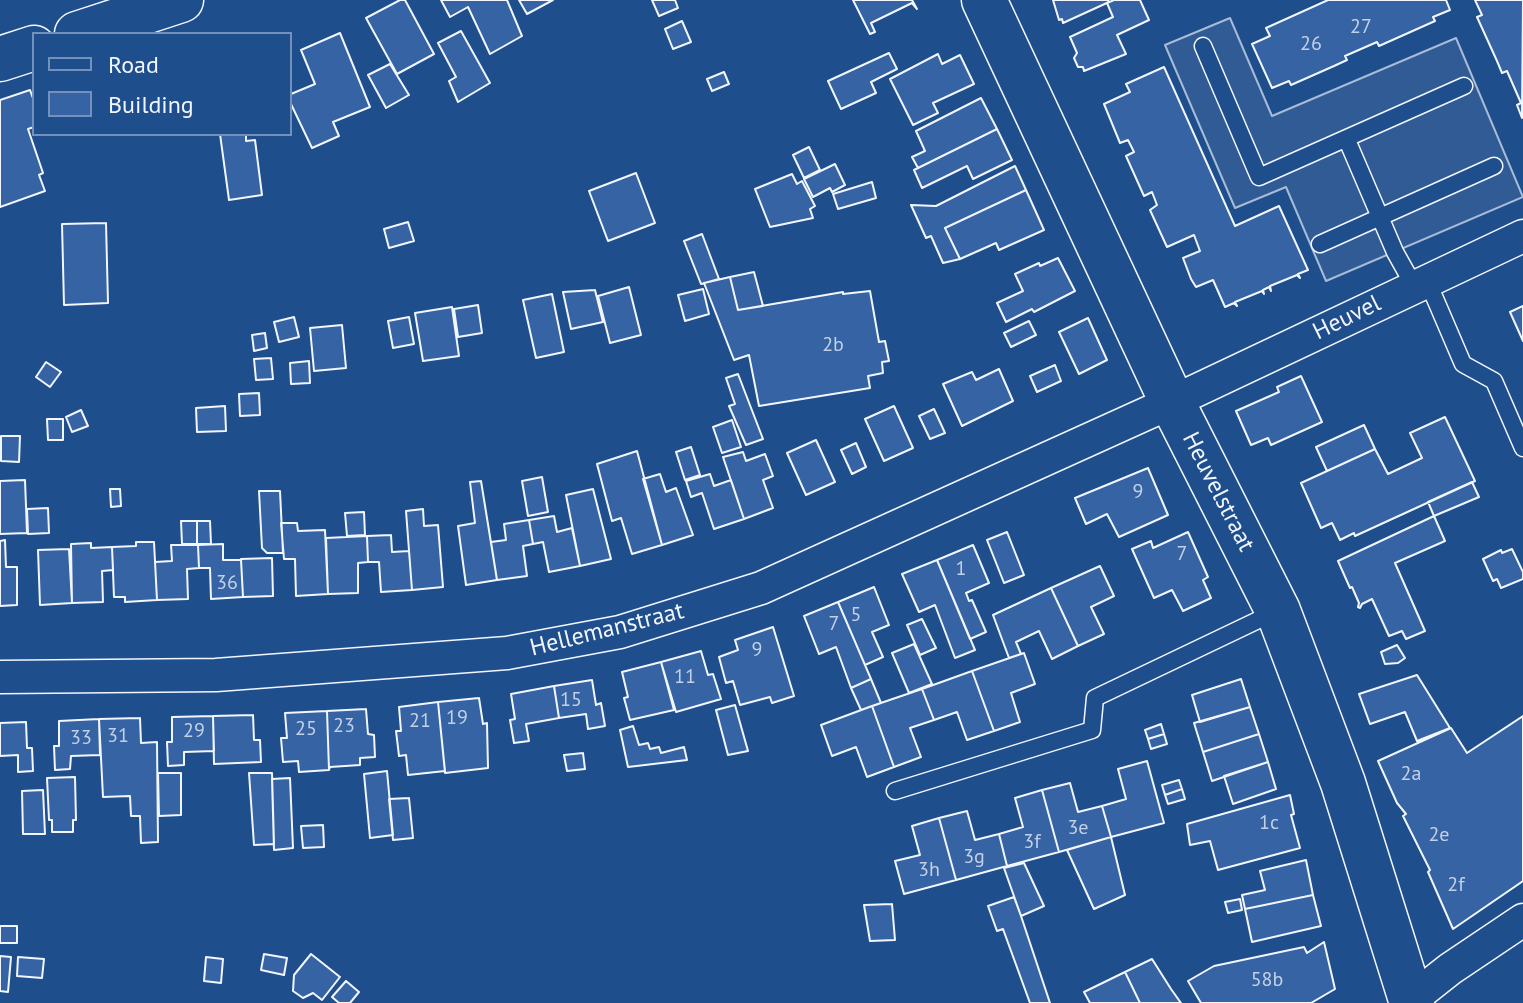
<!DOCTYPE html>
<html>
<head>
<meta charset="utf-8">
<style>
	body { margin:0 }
	#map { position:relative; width:1523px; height:1003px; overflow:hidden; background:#1f4e8c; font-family:"PT Sans",sans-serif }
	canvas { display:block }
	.legend { position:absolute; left:32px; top:32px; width:260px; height:104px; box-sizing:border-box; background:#1f4e8c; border:2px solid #7391ba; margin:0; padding:10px 14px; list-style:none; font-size:24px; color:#f2f6ff }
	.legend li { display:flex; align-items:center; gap:16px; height:40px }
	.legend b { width:40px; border:2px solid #7391ba }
</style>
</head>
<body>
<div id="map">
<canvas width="1523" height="1003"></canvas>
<ul class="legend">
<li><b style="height:10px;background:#1f4e8c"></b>Road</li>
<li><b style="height:22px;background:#3563a3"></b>Building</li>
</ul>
</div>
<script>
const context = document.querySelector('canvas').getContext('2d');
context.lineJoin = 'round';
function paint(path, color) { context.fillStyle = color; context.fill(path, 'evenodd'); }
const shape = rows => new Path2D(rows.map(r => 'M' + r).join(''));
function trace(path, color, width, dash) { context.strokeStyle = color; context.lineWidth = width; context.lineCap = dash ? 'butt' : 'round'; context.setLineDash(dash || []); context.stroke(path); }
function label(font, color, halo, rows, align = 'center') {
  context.font = font + ' "PT Sans",sans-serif'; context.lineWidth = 6; context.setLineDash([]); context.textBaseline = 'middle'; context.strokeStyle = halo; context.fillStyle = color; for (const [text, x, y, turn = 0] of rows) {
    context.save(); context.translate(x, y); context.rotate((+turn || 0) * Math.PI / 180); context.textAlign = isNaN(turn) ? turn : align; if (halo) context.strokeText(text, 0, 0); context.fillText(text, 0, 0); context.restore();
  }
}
const parking = shape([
	[1230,18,1272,116,1456,38,1523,197,1326,281,1286,187,1235,208,1165,45,1230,18]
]);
paint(parking, '#305b95');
trace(parking, '#a8bbd7', 2);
const building = shape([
	[400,0,405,0,434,54,397,74,366,18,400,0],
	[441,0,507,0,522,36,490,54,468,7,450,17,441,0],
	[519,0,553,0,527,14,519,0],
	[652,0,675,0,678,8,659,16,652,0],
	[853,0,912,0,917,9,912,3,871,23,875,32,870,34,853,0],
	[1053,0,1108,0,1109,2,1063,23,1062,19,1059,20,1053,0],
	[1114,0,1140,0,1149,20,1117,35,1126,54,1084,71,1083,67,1078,67,1074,58,1077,53,1070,37,1113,17,1107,3,1114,0],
	[1328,0,1446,0,1450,10,1433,17,1435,21,1379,46,1377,42,1345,56,1347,60,1334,66,1291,85,1289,81,1272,88,1252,44,1270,36,1266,28,1328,0],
	[1475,0,1523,0,1522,118,1517,105,1521,103,1507,71,1502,73,1497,61,1477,17,1482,15,1475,0],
	[682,21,691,42,673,49,665,29,682,21],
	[461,31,490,83,458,102,449,81,456,77,438,43,461,31],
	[340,33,370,107,333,122,339,136,312,148,290,102,290,92,291,94,315,84,301,50,340,33],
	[889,53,897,69,871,82,876,93,841,109,828,81,889,53],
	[938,54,942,64,960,55,974,84,933,103,938,113,913,125,890,79,938,54],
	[390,64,409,95,386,108,368,75,390,64],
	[1164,67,1235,226,1279,206,1308,270,1298,274,1300,278,1297,275,1270,286,1271,291,1269,287,1263,290,1264,294,1262,291,1235,302,1237,306,1234,303,1225,307,1213,280,1196,287,1191,279,1183,258,1200,251,1194,235,1167,247,1150,210,1157,205,1152,192,1144,196,1126,156,1134,152,1128,140,1120,143,1104,104,1130,92,1126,84,1164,67],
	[724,72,729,84,712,91,707,79,724,72],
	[30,90,34,101,34,127,28,129,43,173,39,175,45,191,0,207,0,100,30,90],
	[981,98,997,129,918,168,912,157,925,151,916,131,981,98],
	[997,129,1012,160,973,179,967,166,922,188,914,170,997,129],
	[220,134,246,134,246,141,255,140,262,195,229,200,220,134],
	[809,147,820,170,804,178,793,155,809,147],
	[835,164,845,185,832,192,830,188,813,197,804,179,835,164],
	[1015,166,1026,190,945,228,960,259,943,263,931,236,926,238,911,205,936,206,1015,166],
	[636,173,655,223,608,241,589,191,636,173],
	[792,174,797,184,802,181,815,206,810,209,813,218,770,227,755,189,792,174],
	[872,182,876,198,838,209,833,194,872,182],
	[1026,190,1044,230,999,250,996,243,960,259,945,228,1026,190],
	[408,222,414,241,389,248,384,229,408,222],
	[106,223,108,303,64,305,62,224,106,223],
	[702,234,719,279,701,284,684,241,702,234],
	[1058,258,1075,291,1034,312,1032,309,1006,322,997,303,1023,291,1015,274,1039,263,1040,266,1058,258],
	[754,272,763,306,738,310,730,277,754,272],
	[730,277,738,310,843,292,843,294,870,291,879,342,885,341,889,361,882,362,883,373,868,376,870,388,759,406,749,355,734,360,704,283,730,277],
	[629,287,641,335,610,343,598,296,629,287],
	[703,289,709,314,685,321,678,295,703,289],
	[595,290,603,322,571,329,563,292,595,290],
	[552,294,564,352,536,358,523,300,552,294],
	[478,305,482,333,458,337,454,309,478,305],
	[1523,306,1523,341,1510,312,1523,306],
	[452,307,459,356,423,361,415,313,452,307],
	[294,317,299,337,279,342,274,322,294,317],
	[409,317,414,344,393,348,388,321,409,317],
	[1088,318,1107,360,1079,374,1059,332,1088,318],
	[1029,321,1036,335,1011,347,1004,333,1029,321],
	[342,325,346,368,314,371,310,328,342,325],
	[265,333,267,348,254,351,252,335,265,333],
	[271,358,273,379,256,380,254,359,271,358],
	[309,361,310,383,291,384,290,363,309,361],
	[46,362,61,372,50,387,36,377,46,362],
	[1055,365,1061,381,1037,392,1030,376,1055,365],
	[999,369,1013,401,962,426,943,384,972,372,976,380,999,369],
	[738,374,763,439,746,445,729,406,735,404,726,378,738,374],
	[1301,376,1322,422,1271,445,1268,438,1251,445,1236,411,1279,392,1277,387,1301,376],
	[259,393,260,415,240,416,239,394,259,393],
	[225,406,226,431,197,432,196,408,225,406],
	[894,406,913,448,884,461,865,419,894,406],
	[934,409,945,433,930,439,919,416,934,409],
	[81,410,88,426,72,432,66,417,81,410],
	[1445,417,1475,481,1355,536,1354,533,1340,540,1332,523,1321,528,1301,483,1375,449,1388,474,1422,458,1410,433,1445,417],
	[47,419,63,419,63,440,48,440,47,419],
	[732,420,741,447,722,453,713,427,732,420],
	[1364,425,1375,449,1327,471,1316,447,1364,425],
	[1,436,20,436,19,462,1,461,1,436],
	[816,440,835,482,806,495,787,453,816,440],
	[856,443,866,467,852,474,841,450,856,443],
	[691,447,700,475,685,480,676,452,691,447],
	[637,451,662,545,632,554,621,518,612,521,597,464,637,451],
	[743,452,746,461,765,454,773,476,763,480,773,508,744,519,723,457,743,452],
	[1148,468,1168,515,1119,537,1107,514,1086,524,1075,498,1148,468],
	[660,474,666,492,676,488,693,535,662,545,643,479,660,474],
	[710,474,714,486,731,480,744,519,714,529,702,493,691,497,686,481,710,474],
	[542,477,548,512,528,516,522,481,542,477],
	[25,480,27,533,0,534,0,481,25,480],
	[481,481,497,580,466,585,458,526,475,523,470,482,481,481],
	[1472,482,1479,497,1434,516,1428,502,1472,482],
	[110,489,120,489,121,506,111,507,110,489],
	[593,489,611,559,580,566,566,495,593,489],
	[259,491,280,491,283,553,267,553,262,548,259,491],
	[48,508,49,533,28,534,27,509,48,508],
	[423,509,424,526,438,525,443,587,412,590,406,511,423,509],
	[364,512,365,535,347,536,345,513,364,512],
	[554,516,557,532,572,528,580,566,549,572,543,542,533,544,529,520,554,516],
	[1434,516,1445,541,1395,563,1425,631,1406,639,1402,631,1389,636,1372,599,1362,604,1360,608,1358,607,1359,603,1352,587,1350,588,1338,561,1434,516],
	[529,520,533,544,523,546,527,576,497,580,491,542,506,540,504,524,529,520],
	[181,521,197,521,197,544,182,544,181,521],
	[197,521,210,521,211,544,197,544,197,521],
	[281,523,297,523,298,531,325,530,328,594,296,596,295,559,284,559,281,523],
	[1007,532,1024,575,1004,583,987,540,1007,532],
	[1188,532,1208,577,1203,580,1211,598,1183,611,1172,590,1154,598,1132,549,1151,541,1153,548,1188,532],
	[391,535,392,552,409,551,412,590,381,592,379,562,368,562,367,536,391,535],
	[367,536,368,562,358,563,358,593,328,594,326,538,367,536],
	[5,540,6,567,17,567,17,605,0,606,0,541,5,540],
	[136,542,154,542,157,600,125,602,125,597,114,597,112,547,136,546,136,542],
	[91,543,91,548,112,547,113,570,102,571,103,602,72,603,71,544,91,543],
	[223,544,223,560,241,560,243,597,211,599,210,568,199,568,198,545,223,544],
	[171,545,198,545,199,568,187,569,188,599,157,600,155,562,172,561,171,545],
	[973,545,989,583,966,593,969,601,972,600,986,632,970,639,937,560,973,545],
	[69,549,72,603,40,605,38,550,69,549],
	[1512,549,1523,572,1523,579,1501,588,1497,579,1493,581,1483,559,1501,550,1502,553,1512,549],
	[272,558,273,596,243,597,241,559,272,558],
	[937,560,975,650,955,658,935,605,919,612,902,574,937,560],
	[1100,566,1114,596,1091,607,1104,634,1078,646,1051,588,1100,566],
	[874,587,889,625,872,632,883,657,865,665,838,602,874,587],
	[1051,588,1078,646,1052,659,1039,631,1016,642,1021,654,1009,658,993,615,1051,588],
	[838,602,871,679,851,688,836,647,819,654,804,616,838,602],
	[922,619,936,648,920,655,907,625,922,619],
	[773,627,794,696,772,703,770,697,740,705,733,681,726,683,719,657,738,650,735,640,773,627],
	[914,644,932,684,909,693,892,653,914,644],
	[1397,645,1405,658,1398,663,1385,664,1381,652,1397,645],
	[701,651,708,675,713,674,721,699,676,712,661,662,701,651],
	[1024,653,1035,684,1011,693,1020,722,994,731,972,671,1024,653],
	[661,662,674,710,630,720,624,698,628,697,622,672,661,662],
	[972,671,994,731,967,740,957,712,934,720,922,689,972,671],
	[1417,675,1450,728,1417,741,1405,712,1370,724,1359,694,1417,675],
	[871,679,881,703,861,710,851,688,871,679],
	[1241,679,1250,707,1200,722,1192,695,1241,679],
	[592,680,596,705,601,703,605,726,588,729,586,714,559,718,554,686,592,680],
	[554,686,559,718,526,724,529,741,514,743,510,720,515,719,511,694,554,686],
	[922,689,934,720,910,728,921,757,894,767,872,706,922,689],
	[479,698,483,724,487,723,488,768,445,773,438,702,479,698],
	[438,702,445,771,408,775,406,755,399,756,396,731,401,731,399,707,438,702],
	[735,705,748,751,728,755,716,710,735,705],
	[872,706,894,767,867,777,856,747,832,756,821,725,872,706],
	[1250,707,1259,734,1203,752,1194,723,1250,707],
	[366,709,368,734,374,735,375,757,360,758,360,765,330,767,329,770,327,711,366,709],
	[327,711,329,770,299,772,298,761,283,762,281,738,287,738,285,713,327,711],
	[253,715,254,740,260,740,261,762,214,764,213,716,253,715],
	[213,716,214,751,184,752,184,765,168,766,167,742,172,742,172,717,213,716],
	[1523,716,1523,881,1453,929,1428,872,1430,870,1403,816,1406,814,1397,803,1378,761,1451,728,1467,753,1523,716],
	[140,718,141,743,157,742,158,842,141,843,140,816,131,816,130,796,103,797,99,719,140,718],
	[99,719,100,755,71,756,70,769,55,770,54,746,59,746,59,721,99,719],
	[26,722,27,748,32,748,33,771,18,772,18,755,0,756,0,723,26,722],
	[1161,724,1164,734,1148,739,1145,730,1161,724],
	[633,726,639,745,648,743,650,749,659,747,661,753,684,747,687,760,628,767,620,730,633,726],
	[1164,734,1167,744,1151,749,1148,739,1164,734],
	[1259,734,1268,762,1212,781,1203,752,1259,734],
	[583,753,585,769,567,771,564,755,583,753],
	[1147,761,1164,823,1111,837,1102,806,1126,799,1118,769,1147,761],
	[1268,762,1276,789,1233,804,1224,776,1268,762],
	[387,771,393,835,370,838,364,774,387,771],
	[158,773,181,773,181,815,159,816,158,773],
	[249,773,272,773,274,844,254,845,249,773],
	[75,777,76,820,73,820,73,832,52,832,52,820,49,820,47,778,75,777],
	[290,778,293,848,274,850,272,779,290,778],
	[1179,780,1182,789,1165,795,1162,785,1179,780],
	[1070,783,1078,812,1102,806,1111,837,1059,852,1042,790,1070,783],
	[1182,789,1185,799,1168,804,1165,795,1182,789],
	[43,790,45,834,23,834,22,791,43,790],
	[1042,790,1059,852,1007,866,999,834,1023,827,1015,798,1042,790],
	[1290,795,1294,814,1291,815,1300,848,1218,870,1210,841,1190,845,1187,824,1290,795],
	[409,798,413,838,393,840,389,799,409,798],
	[967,811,975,840,999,834,1007,866,956,880,939,818,967,811],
	[939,818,956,880,904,894,895,861,920,855,912,826,939,818],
	[323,825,324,847,303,848,301,826,323,825],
	[1111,837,1125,895,1094,909,1067,850,1111,837],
	[1306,860,1313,895,1245,909,1242,895,1265,890,1260,871,1306,860],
	[1024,863,1044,906,1021,916,1004,868,1024,863],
	[1313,895,1321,926,1252,942,1245,909,1313,895],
	[1014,897,1021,916,1050,1003,1030,1003,1003,929,997,931,988,906,1014,897],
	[1240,899,1242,910,1228,913,1225,902,1240,899],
	[892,904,895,940,870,941,864,905,892,904],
	[0,926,17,926,17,943,0,943,0,926],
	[1324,942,1335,989,1311,1003,1201,1003,1188,981,1214,966,1304,947,1307,953,1324,942],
	[264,954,287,958,284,975,261,970,264,954],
	[311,954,340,977,322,1000,313,993,303,998,293,991,294,975,311,954],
	[0,956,11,957,8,992,0,991,0,956],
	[18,957,44,959,42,978,17,976,18,957],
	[206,957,223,959,221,983,204,981,206,957],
	[1152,959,1171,989,1181,1003,1140,1003,1125,972,1152,959],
	[1125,972,1140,1003,1090,1003,1084,992,1125,972],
	[346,981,359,992,350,1003,339,1003,332,997,346,981]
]);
paint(building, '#3563a3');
trace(building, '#f2f6ff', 2);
const lane = shape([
	[1203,46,1259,177,1464,86],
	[1347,140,1395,252,1414,286],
	[1320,244,1494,166],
	[1427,280,1463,364,1494,381,1523,448],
	[895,791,1092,730,1095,698,1275,612]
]);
const street = shape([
	[0,677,216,675,507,653,620,632,761,588,1172,402,1523,236],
	[1407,1003,1450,969,1523,920]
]);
const secondary = shape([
	[984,0,1172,402,1278,611,1343,783,1412,1003],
	[77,34,181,0],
	[0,59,34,48]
]);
trace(lane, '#f2f6ff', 19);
trace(street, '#f2f6ff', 35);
trace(secondary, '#f2f6ff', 47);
trace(lane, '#1f4e8c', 16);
trace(street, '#1f4e8c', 32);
trace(secondary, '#1f4e8c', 44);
label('20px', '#c3d1e8', null, [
	["27",1361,27],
	["26",1311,44],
	["2b",833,345],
	["9",1138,492],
	["7",1182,554],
	["1",961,569],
	["36",227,583],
	["5",856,615],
	["7",834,624],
	["9",757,650],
	["11",685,677],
	["15",571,700],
	["19",457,718],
	["21",420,721],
	["23",344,726],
	["25",306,729],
	["29",194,731],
	["31",118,736],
	["33",81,738],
	["2a",1411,774],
	["1c",1269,823],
	["3e",1078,828],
	["2e",1439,835],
	["3f",1032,842],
	["3g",974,857],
	["3h",929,870],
	["2f",1456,885],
	["58b",1267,980]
]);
label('24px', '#f2f6ff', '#1f4e8c', [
	["Heuvel",1347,318,-26],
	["Heuvelstraat",1218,492,63],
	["Hellemanstraat",607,630,-14]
]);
</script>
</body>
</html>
